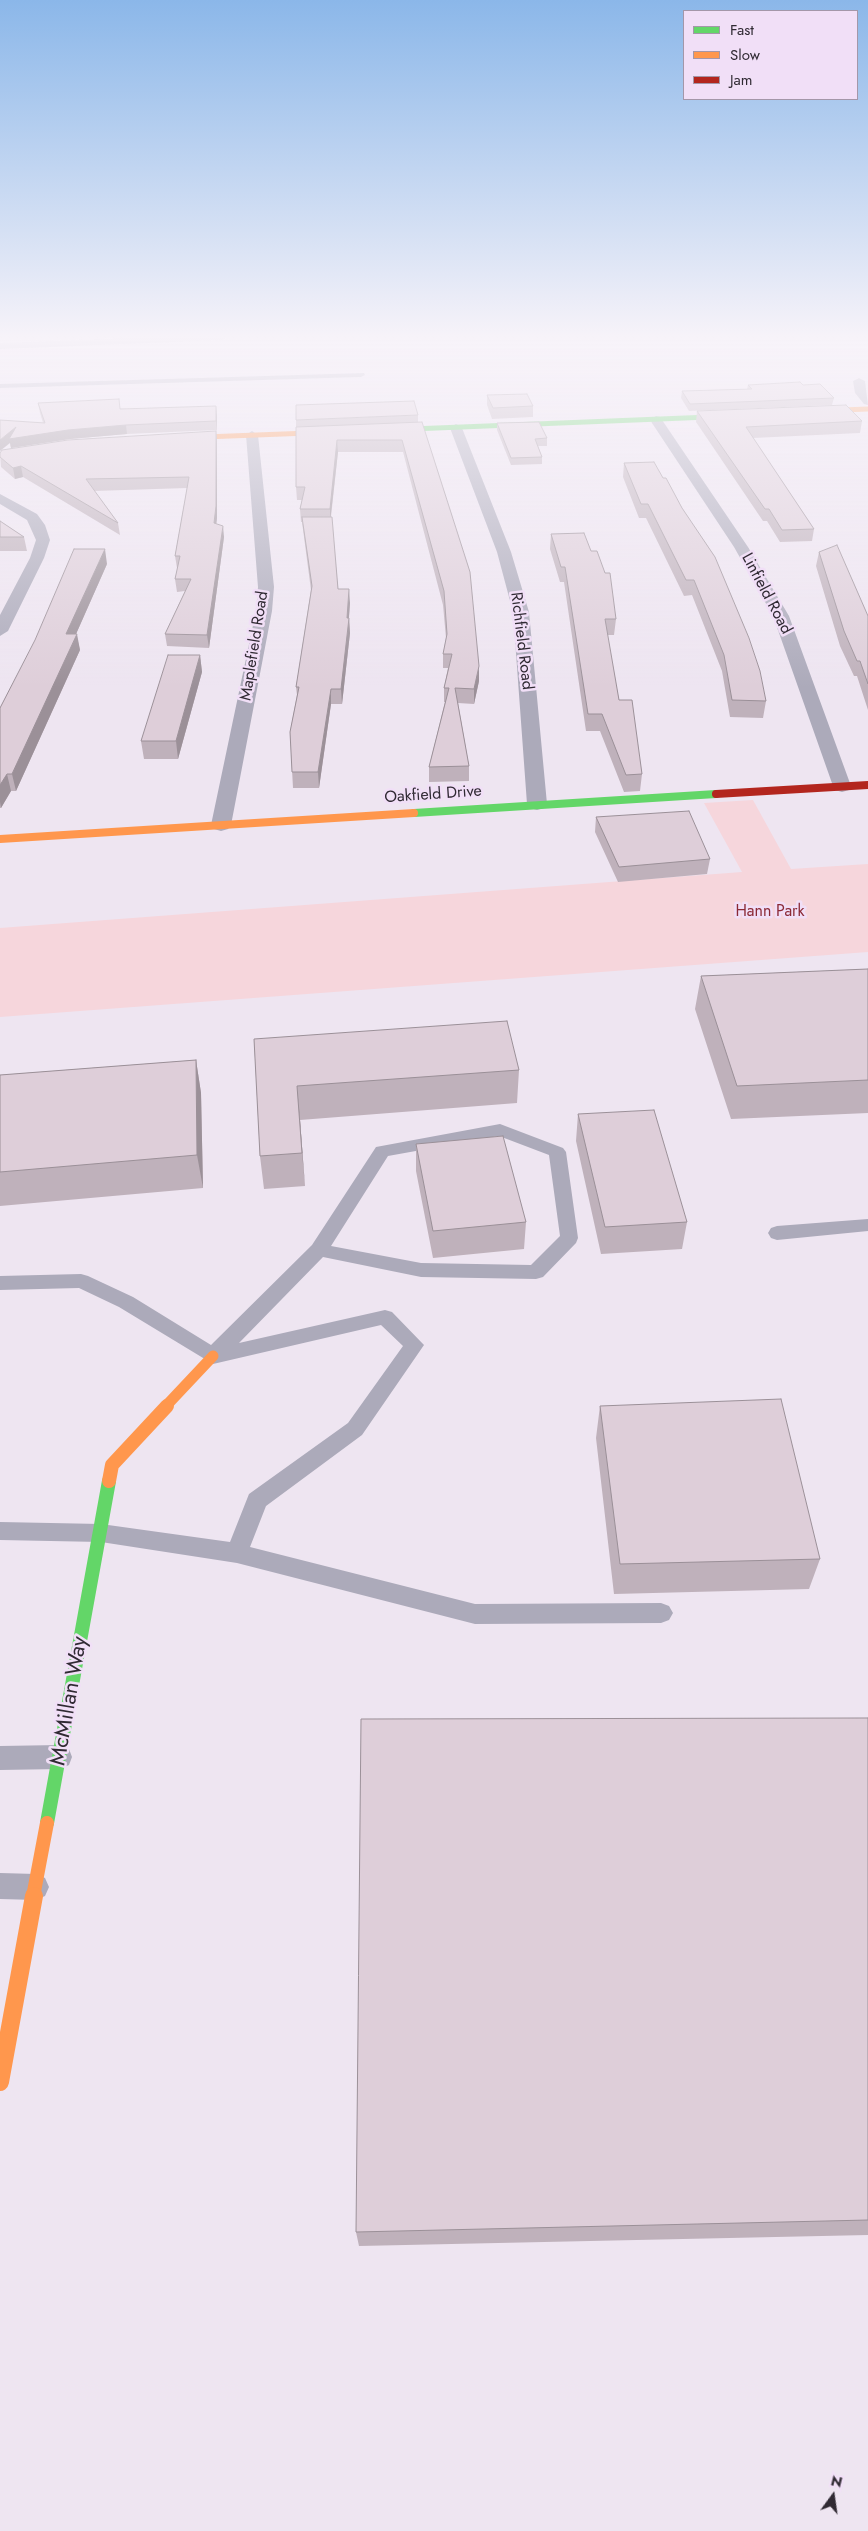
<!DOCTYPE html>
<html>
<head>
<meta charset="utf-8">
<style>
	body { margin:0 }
	#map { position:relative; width:868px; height:2531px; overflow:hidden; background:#eee5f1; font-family:Jost,sans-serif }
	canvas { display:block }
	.legend { position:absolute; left:683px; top:10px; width:175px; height:90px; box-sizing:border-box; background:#f1dff7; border:1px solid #a497a9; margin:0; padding:6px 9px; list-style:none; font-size:15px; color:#302a33 }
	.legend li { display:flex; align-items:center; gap:10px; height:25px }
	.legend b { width:25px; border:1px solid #a497a9 }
	.north { position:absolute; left:808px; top:2471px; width:50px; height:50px; -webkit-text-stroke:4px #f1dff7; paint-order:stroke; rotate:14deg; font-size:14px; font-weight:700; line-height:20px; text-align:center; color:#302a33 }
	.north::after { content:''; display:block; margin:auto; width:18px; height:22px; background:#302a33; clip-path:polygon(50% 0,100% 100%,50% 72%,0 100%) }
</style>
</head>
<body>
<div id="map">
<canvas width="868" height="2531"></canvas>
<ul class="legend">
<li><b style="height:6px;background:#63d668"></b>Fast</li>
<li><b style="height:6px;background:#ff974d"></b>Slow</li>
<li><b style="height:6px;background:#b3261e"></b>Jam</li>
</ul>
<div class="north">N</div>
</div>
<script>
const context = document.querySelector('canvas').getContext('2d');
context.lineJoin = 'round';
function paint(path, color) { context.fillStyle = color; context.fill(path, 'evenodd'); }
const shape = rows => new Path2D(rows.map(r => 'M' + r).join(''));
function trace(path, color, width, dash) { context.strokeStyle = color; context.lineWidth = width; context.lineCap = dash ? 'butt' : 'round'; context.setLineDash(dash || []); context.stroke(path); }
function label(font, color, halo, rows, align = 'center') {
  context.font = font + ' Jost,sans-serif'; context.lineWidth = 5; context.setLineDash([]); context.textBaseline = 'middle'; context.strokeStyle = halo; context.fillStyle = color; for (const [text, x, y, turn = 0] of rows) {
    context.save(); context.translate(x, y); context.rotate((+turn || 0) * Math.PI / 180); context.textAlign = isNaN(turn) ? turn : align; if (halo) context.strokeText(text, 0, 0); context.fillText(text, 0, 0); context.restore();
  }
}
paint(shape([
	[753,800,791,869,868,864,868,952,0,1017,0,928,742,872,704,803]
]), '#f6d6dc');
paint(shape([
	[364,373,365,375,361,377,0,388,0,384,364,373],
	[500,1124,563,1148,566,1152,578,1238,576,1243,543,1277,536,1279,421,1277,323,1257,239,1343,385,1310,392,1312,424,1345,362,1435,266,1506,250,1547,475,1604,661,1603,669,1606,673,1613,669,1620,661,1623,475,1624,237,1563,101,1542,0,1540,0,1522,101,1524,230,1542,249,1494,348,1423,403,1346,381,1325,213,1364,119,1307,79,1288,0,1290,0,1276,81,1274,88,1276,133,1297,211,1345,312,1245,376,1147,500,1124],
	[499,1136,549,1155,560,1236,531,1265,421,1263,331,1246,388,1156,499,1136],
	[868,1219,868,1231,777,1240,771,1238,768,1233,771,1228,777,1226,868,1219],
	[60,1745,69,1749,72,1757,69,1765,60,1769,0,1770,0,1746,60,1745],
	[0,1873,36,1874,45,1878,49,1887,45,1896,36,1900,0,1899,0,1873]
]), '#acaaba');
paint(shape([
	[227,334,225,339,221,340,0,349,0,343,227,334],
	[859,378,865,381,868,405,864,404,855,393,853,381,859,378],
	[656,416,660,417,748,547,789,616,851,786,849,790,842,792,835,790,833,786,773,616,734,547,650,420,656,416],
	[456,424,462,428,511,552,529,612,547,804,544,808,537,810,530,808,527,804,513,612,497,552,450,428,456,424],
	[252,431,258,435,274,587,272,611,231,825,228,829,221,831,214,829,211,825,256,611,258,587,246,435,252,431],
	[0,494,37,514,45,525,50,540,44,558,8,631,0,636,0,615,30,558,36,540,27,520,0,504,0,494]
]), '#acaaba');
trace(shape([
	[387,430,734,416]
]), '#63d668', 5);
trace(shape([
	[414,813,716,794]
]), '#63d668', 8);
trace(shape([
	[47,1823,109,1481]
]), '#63d668', 14);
trace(shape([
	[815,411,868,409],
	[178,438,335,432]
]), '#ff974d', 5);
trace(shape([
	[0,839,414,813]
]), '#ff974d', 8);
trace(shape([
	[165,1407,213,1356]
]), '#ff974d', 11);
trace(shape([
	[109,1481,112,1465,167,1406],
	[33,1897,47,1823]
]), '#ff974d', 14);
trace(shape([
	[0,2082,34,1896]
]), '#ff974d', 18);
trace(shape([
	[716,794,868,785]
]), '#b3261e', 8);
paint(shape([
	[748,385,803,385,834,398,832,405,689,411,681,398,682,391,747,389],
	[487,395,533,406,533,417,492,419,487,405],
	[38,403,217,415,217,430,127,434,70,439,11,448,10,443,0,420,43,423,40,413],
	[697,411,862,421,860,433,753,438,814,529,812,541,780,542,767,521,763,521,696,422],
	[418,415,418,422,479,681,474,704,458,703,469,766,469,781,429,782,429,767,445,702,444,702,444,688,448,668,443,668,443,654,446,638,443,605,403,452,338,452,331,517,338,589,350,603,349,618,350,633,342,704,331,704,319,788,293,788,290,732,297,695,296,687,311,590,302,522,301,522,300,509,302,500,297,500,296,487,296,420],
	[497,423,547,438,547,446,538,446,542,457,542,464,511,465,497,430],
	[216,431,217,442,217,518,216,524,224,537,209,648,167,646,165,634,185,591,177,592,175,579,178,568,177,568,175,556,187,488,94,491,118,523,120,535,23,477,15,479,1,467,0,453],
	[624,463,766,701,763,718,730,717,722,671,692,595,684,596,646,518,639,518,623,477],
	[0,521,24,537,27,551,0,551],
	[551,534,616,619,614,635,607,635,619,700,642,774,640,791,624,792,600,731,586,731,564,582,560,582,550,549],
	[819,552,868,616,868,710,857,676,854,676,840,646,816,566],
	[107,564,76,634,80,650,16,791,11,791,1,808,0,808,0,708],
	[200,655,202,672,178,759,144,759,141,741],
	[596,817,710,859,707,874,618,882,595,832],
	[868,969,868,1113,731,1119,695,1009,701,976],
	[254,1039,519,1070,517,1103,300,1120,305,1186,264,1189,260,1156],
	[196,1060,201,1093,203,1188,0,1206,0,1075],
	[578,1114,687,1222,682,1249,601,1254,576,1141],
	[416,1144,526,1222,524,1249,433,1258,416,1171],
	[600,1406,820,1559,809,1589,614,1594,596,1438],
	[868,1718,868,2235,359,2246,356,2232]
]), '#bfb1bb');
paint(shape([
	[216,406,217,415,217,430,216,421],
	[126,425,127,434,70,439,11,448,10,443,0,451,0,440,16,427,68,430],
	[216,431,217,442,217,518,215,535,214,523],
	[337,440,338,452,330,522,330,509],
	[21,466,23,477,15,479,13,468],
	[223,526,224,537,209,648,207,635],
	[105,549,107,564,69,650,66,634],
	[349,589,350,603,348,628,349,618,350,633,342,704,341,689],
	[77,634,80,650,16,791,12,774],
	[200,655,202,672,178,759,176,741],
	[479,666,479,681,474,704,474,689],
	[331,689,331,704,319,788,318,772],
	[7,774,11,791,1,808,0,802,0,785],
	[196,1060,201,1093,203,1188,197,1155],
	[297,1086,300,1120,305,1186,302,1153]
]), '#9b9098');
const building = shape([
	[800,382,803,385,820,384,834,398,690,404,682,391,752,389,748,385,800,382],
	[527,394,533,406,493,408,487,395,527,394],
	[119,399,120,409,216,406,216,421,126,425,68,430,9,439,16,427,0,440,0,420,45,423,38,403,119,399],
	[414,401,418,415,296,420,296,405,414,401],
	[846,405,862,421,746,427,814,529,782,530,769,509,765,509,697,411,846,405],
	[422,422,470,572,479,666,474,689,455,688,469,766,429,767,449,688,444,688,452,654,443,654,447,634,444,591,402,440,337,440,330,509,300,509,305,487,296,487,296,427,422,422],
	[539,422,547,438,535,439,542,457,511,458,497,423,539,422],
	[216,431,216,506,214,523,223,526,207,635,165,634,191,579,175,579,180,556,175,556,189,477,86,479,118,523,21,466,13,468,0,457,0,453,2,450,68,440,216,431],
	[654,462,663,478,666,478,682,508,715,557,749,638,760,671,766,701,732,700,724,655,694,580,686,580,648,504,641,504,624,463,654,462],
	[302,517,332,517,338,589,349,589,347,618,349,618,341,689,331,689,318,772,292,772,290,732,299,687,296,687,312,586,302,517],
	[0,521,24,537,0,537,0,521],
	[584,533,591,551,597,551,605,573,610,573,616,619,605,619,619,700,632,700,642,774,626,775,602,714,588,714,565,567,561,567,551,534,584,533],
	[837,545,868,616,868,684,860,661,857,661,844,631,819,552,837,545],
	[74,549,105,549,66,634,77,634,12,774,7,774,0,785,0,708,35,640,74,549],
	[168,655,200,655,176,741,141,741,168,655],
	[689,811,710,859,619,867,596,817,689,811],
	[868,969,868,1080,737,1086,701,976,868,969],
	[507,1021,519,1070,297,1086,302,1153,260,1156,254,1039,507,1021],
	[196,1060,197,1155,0,1172,0,1075,196,1060],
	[654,1110,687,1222,605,1227,578,1114,654,1110],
	[503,1136,526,1222,433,1231,416,1144,503,1136],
	[781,1399,820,1559,620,1564,600,1406,781,1399],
	[868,1718,868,2220,356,2232,361,1719,868,1718]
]);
paint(building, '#deced9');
trace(building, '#9b9098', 1);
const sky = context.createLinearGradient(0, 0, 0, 688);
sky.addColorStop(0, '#8bb7e9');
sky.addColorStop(0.49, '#f7f3f9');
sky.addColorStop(1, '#f7f3f900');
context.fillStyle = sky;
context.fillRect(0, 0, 868, 688);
label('16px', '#302a33', '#f1dff7', [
	["Linfield Road",766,594,62],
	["Richfield Road",521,641,83],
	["Maplefield Road",255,646,-81],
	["Oakfield Drive",433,795,-4]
]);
label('16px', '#8b2935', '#f1dff7', [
	["Hann Park",770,912]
]);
label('22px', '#302a33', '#f1dff7', [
	["McMillan Way",70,1701,-80]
]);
</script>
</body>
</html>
